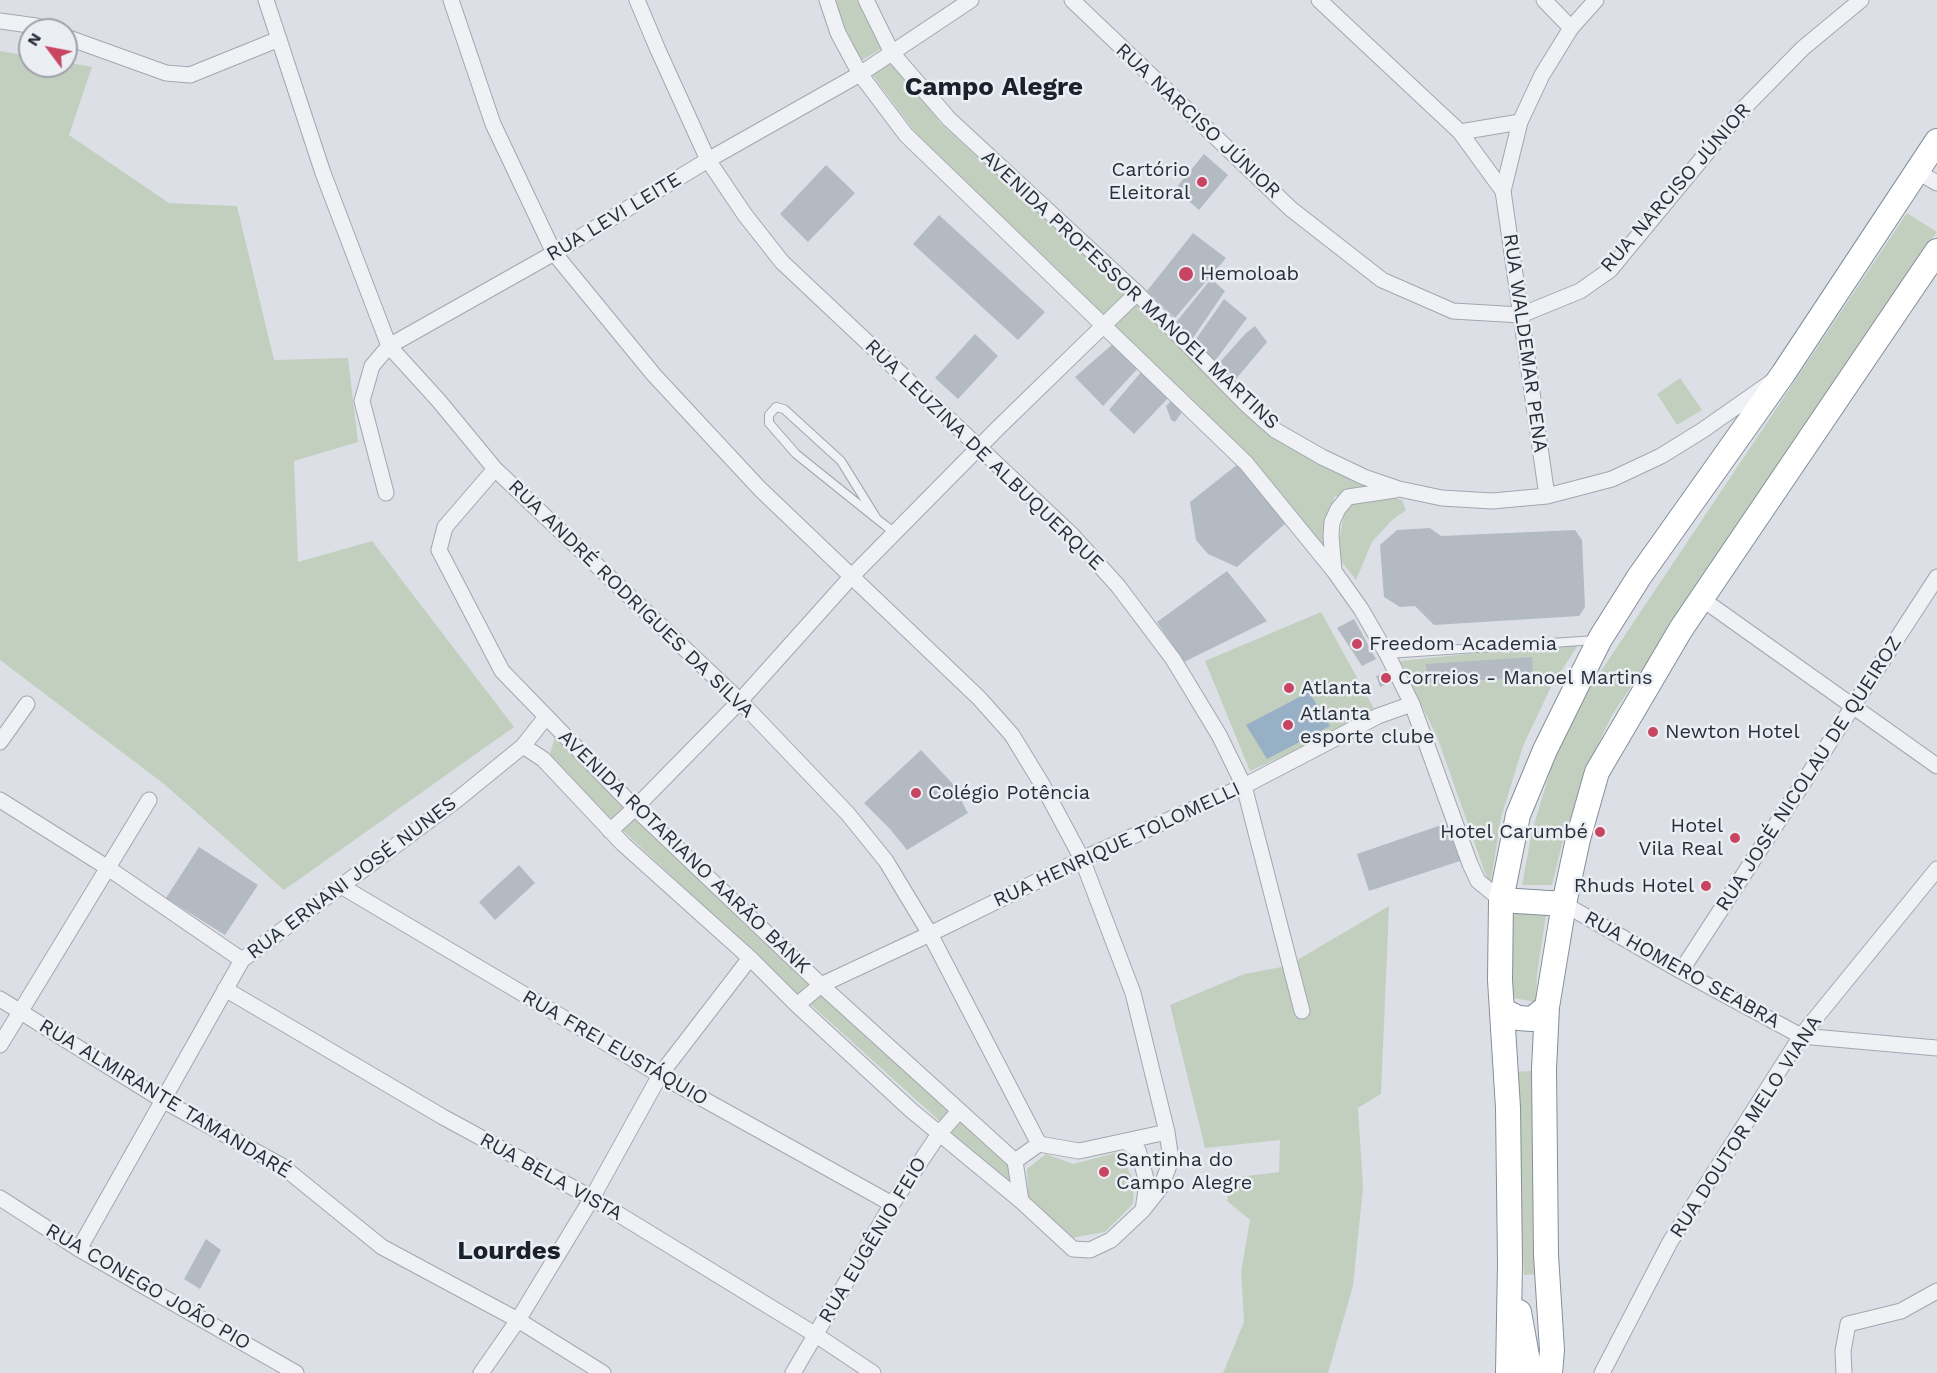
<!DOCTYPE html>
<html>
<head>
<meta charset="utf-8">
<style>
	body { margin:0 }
	#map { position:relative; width:1937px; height:1373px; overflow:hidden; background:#dce0e6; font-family:"Work Sans",sans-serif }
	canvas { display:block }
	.north { position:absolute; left:18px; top:18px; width:60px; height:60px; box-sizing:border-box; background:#ebeff4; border:2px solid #9da2aa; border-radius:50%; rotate:302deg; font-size:16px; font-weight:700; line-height:24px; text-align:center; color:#272f3b }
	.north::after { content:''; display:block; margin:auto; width:21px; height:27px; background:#c74560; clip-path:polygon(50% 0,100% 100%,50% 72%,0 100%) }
</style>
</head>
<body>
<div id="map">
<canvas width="1937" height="1373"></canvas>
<div class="north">N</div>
</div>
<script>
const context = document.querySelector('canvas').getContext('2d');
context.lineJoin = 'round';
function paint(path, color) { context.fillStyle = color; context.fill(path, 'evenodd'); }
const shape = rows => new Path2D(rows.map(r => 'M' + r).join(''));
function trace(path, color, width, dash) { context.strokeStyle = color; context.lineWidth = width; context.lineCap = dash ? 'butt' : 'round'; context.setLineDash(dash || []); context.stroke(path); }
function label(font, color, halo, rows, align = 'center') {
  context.font = font + ' "Work Sans",sans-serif'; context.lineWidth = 5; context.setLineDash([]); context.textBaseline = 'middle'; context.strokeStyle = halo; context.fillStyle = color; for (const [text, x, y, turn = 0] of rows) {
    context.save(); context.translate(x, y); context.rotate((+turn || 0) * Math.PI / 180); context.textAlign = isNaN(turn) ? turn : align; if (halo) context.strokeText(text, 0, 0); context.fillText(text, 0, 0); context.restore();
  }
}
paint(shape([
	[832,0,871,0,887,45,861,61],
	[0,51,30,56,30,66,66,66,66,62,92,67,69,135,169,203,237,206,274,360,348,358,358,442,294,461,298,562,372,541,514,727,284,890,164,784,0,660],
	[893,59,940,123,1127,293,1102,320,918,136,871,73],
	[1907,213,1937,232,1612,715,1587,768,1563,840,1552,885,1522,885,1532,831,1556,752,1585,695],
	[1138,298,1247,409,1378,486,1334,497,1327,560,1111,326],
	[1680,378,1702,410,1677,425,1657,394],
	[1392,497,1402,500,1406,510,1391,521,1372,542,1356,580,1337,556,1343,518,1351,498,1381,500],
	[1321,612,1377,714,1250,771,1205,661],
	[1580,642,1551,687,1523,746,1501,818,1490,887,1438,739,1400,661],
	[557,731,624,806,613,821,549,756],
	[629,814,815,985,801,997,619,827],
	[1389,906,1381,1094,1358,1108,1363,1187,1353,1286,1328,1373,1223,1373,1244,1322,1241,1272,1250,1220,1227,1201,1231,1178,1279,1172,1280,1140,1205,1148,1170,1005,1244,974,1287,966],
	[1513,908,1547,909,1537,974,1536,1002,1513,998,1510,972],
	[820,991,953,1112,944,1125,808,1002],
	[1531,1071,1537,1274,1524,1275,1514,1072],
	[959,1119,1010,1163,1016,1192,950,1133],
	[1119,1152,1134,1181,1133,1204,1105,1232,1071,1238,1028,1197,1027,1169,1046,1154,1073,1164]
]), '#c3cfbe');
paint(shape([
	[1309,692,1330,726,1267,759,1246,725]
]), '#98b0c5');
paint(shape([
	[1204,154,1228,175,1199,210,1175,189],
	[826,165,855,193,808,242,780,214],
	[939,215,1045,312,1018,340,913,244],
	[1193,233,1226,258,1175,318,1147,291],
	[1211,279,1225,291,1193,338,1177,321],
	[1224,299,1247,318,1215,361,1194,342],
	[1255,326,1267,342,1236,379,1220,362,1246,333],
	[975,334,998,356,958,399,935,378],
	[1115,342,1140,366,1103,406,1075,377],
	[1142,371,1170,396,1134,434,1109,410],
	[1172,400,1182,412,1175,422,1171,420,1166,406],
	[1238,464,1288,521,1237,567,1208,554,1196,540,1190,502],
	[1430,528,1441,536,1575,530,1582,540,1585,607,1579,616,1434,625,1415,606,1400,607,1384,597,1380,545,1397,530],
	[1227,571,1267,621,1184,662,1157,622],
	[1354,619,1376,659,1362,666,1337,628],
	[1532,657,1533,677,1427,683,1426,664],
	[1392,671,1396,681,1380,687,1376,676],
	[921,750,952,783,968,813,907,850,890,829,864,803],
	[1450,822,1463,860,1369,891,1357,854],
	[199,847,258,885,225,935,166,898],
	[519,865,535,883,495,920,479,902],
	[206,1239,221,1250,200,1289,184,1279]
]), '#b4bac2');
const service = shape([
	[877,519,841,461,784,409,776,407,769,415,769,423,796,454,877,519,895,533],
	[1387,654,1596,640]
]);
const minor = shape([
	[266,0,323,173,389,346,439,401,495,469,740,701,848,814,886,861,930,934,1039,1144],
	[451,0,493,124,554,253,654,375,760,489,979,698,1012,735,1043,786,1082,859,1133,993,1167,1132,1171,1160,1161,1187,1143,1210,1111,1240,1090,1250,1073,1249,1021,1201,1015,1161,821,985,635,808,502,671,439,550,445,527,495,469],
	[637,0,658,50,708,160,745,215,782,262,1072,535,1118,586,1173,659,1219,735,1244,786,1302,1011],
	[827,0,838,33,860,74,906,135,1246,463,1334,571,1361,609,1387,654,1412,704,1470,864,1478,881,1501,900],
	[866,0,892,53,949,119,1137,293,1248,406,1275,430,1322,457,1364,477,1399,489,1442,498,1492,501,1547,496,1612,479,1661,456,1703,430,1770,383],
	[1072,0,1291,209,1382,280,1453,311,1521,315,1580,291,1610,270,1743,109,1803,48,1861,0],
	[1319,0,1460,132,1503,191],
	[1544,0,1571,28],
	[0,21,36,26,47,30],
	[66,37,166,73,190,75,279,39],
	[1460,132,1520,122],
	[1916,171,1937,183],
	[386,493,362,401,372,366,389,346,554,253,708,160,860,74,971,0],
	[1547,496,1503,191,1520,122,1542,75,1571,28,1596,0],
	[1334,571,1331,536,1332,522,1338,509,1348,497,1395,490],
	[1702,599,1937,766],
	[0,742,27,704],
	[523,746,543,759,623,844,750,958,797,1005,912,1111,1021,1201],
	[0,800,108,868,242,960],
	[610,831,635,808,740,701,851,577,998,428,1137,293],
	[341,886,660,1075,892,1204],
	[1564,904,1681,971,1801,1036,1937,1048],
	[1681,971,1937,577],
	[225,989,443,1117,592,1198,816,1335,873,1373],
	[0,999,164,1101,282,1166,382,1247,518,1320,603,1373],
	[797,1005,821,985,930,934,1082,859,1244,786,1378,716,1412,704],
	[0,1045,149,800],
	[1126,1142,1138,1150,1142,1164,1147,1183,1143,1210],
	[1039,1144,1079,1151,1167,1132],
	[1015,1161,1039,1144],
	[0,1198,79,1249,296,1373],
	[79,1249,242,960,458,799,523,746,546,717],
	[481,1373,518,1320,592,1198,660,1075,750,958],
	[793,1373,892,1204,939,1134,959,1111],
	[1602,1373,1670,1242,1801,1036,1937,869],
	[1844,1373,1843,1351,1848,1324,1901,1311,1937,1291]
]);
const trunk = shape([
	[1501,900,1564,904],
	[1502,1010,1518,1018,1532,1019,1547,1007],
	[1519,1312,1530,1373],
	[1508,1373,1510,1263,1508,1108,1500,980,1501,900,1518,815,1545,750,1585,669,1600,639,1639,577,1783,374,1937,141],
	[1550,1373,1552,1350,1546,1255,1544,1069,1547,1007,1564,904,1578,839,1597,772,1681,629,1937,251]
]);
trace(service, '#a2a7af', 10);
trace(minor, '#a2a7af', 17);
trace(trunk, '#848f9b', 26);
trace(service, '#eff1f4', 8);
trace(minor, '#eff1f4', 15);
trace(trunk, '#fff', 24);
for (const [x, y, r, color] of [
	[1202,182,6,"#c74560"],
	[1186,274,8,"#c74560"],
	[1357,644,6,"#c74560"],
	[1386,678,6,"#c74560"],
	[1289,688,6,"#c74560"],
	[1288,725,6,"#c74560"],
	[1653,732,6,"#c74560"],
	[916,793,6,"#c74560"],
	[1600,832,6,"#c74560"],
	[1735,838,6,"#c74560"],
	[1706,886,6,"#c74560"],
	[1104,1172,6,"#c74560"]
]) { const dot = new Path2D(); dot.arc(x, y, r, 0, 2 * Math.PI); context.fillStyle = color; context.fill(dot); trace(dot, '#ebeff4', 2); }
label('20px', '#272f3b', '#ebeff4', [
	["RUA NARCISO JÚNIOR",1198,121,43],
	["RUA NARCISO JÚNIOR",1676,188,-49],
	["RUA LEVI LEITE",614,217,-31],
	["AVENIDA PROFESSOR MANOEL MARTINS",1130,290,43],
	["RUA WALDEMAR PENA",1525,343,82],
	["RUA LEUZINA DE ALBUQUERQUE",984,455,44],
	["RUA ANDRÉ RODRIGUES DA SILVA",631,599,44],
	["RUA JOSÉ NICOLAU DE QUEIROZ",1809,774,-57],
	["RUA HENRIQUE TOLOMELLI",1117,845,-25],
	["AVENIDA ROTARIANO AARÃO BANK",684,852,44],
	["RUA ERNANI JOSÉ NUNES",352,878,-37],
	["RUA HOMERO SEABRA",1682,970,29],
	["RUA FREI EUSTÁQUIO",615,1048,30],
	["RUA ALMIRANTE TAMANDARÉ",165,1099,31],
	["RUA DOUTOR MELO VIANA",1746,1127,-57],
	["RUA BELA VISTA",551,1177,29],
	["RUA EUGÊNIO FEIO",873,1240,-59],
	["RUA CONEGO JOÃO PIO",148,1287,30]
]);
label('20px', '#272f3b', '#ebeff4', [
	["Cartório",1190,170,"right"],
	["Eleitoral",1190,193,"right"],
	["Hemoloab",1200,274],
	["Freedom Academia",1369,644],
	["Correios - Manoel Martins",1398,678],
	["Atlanta",1301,688],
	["Atlanta",1300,714],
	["esporte clube",1300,737],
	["Newton Hotel",1665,732],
	["Colégio Potência",928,793],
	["Hotel",1723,826,"right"],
	["Vila Real",1723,849,"right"],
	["Hotel Carumbé",1588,832,"right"],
	["Rhuds Hotel",1694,886,"right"],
	["Santinha do",1116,1160],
	["Campo Alegre",1116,1183]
], 'left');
label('bold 26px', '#19212c', '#ebeff4', [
	["Campo Alegre",994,87],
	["Lourdes",509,1251]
]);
</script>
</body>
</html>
